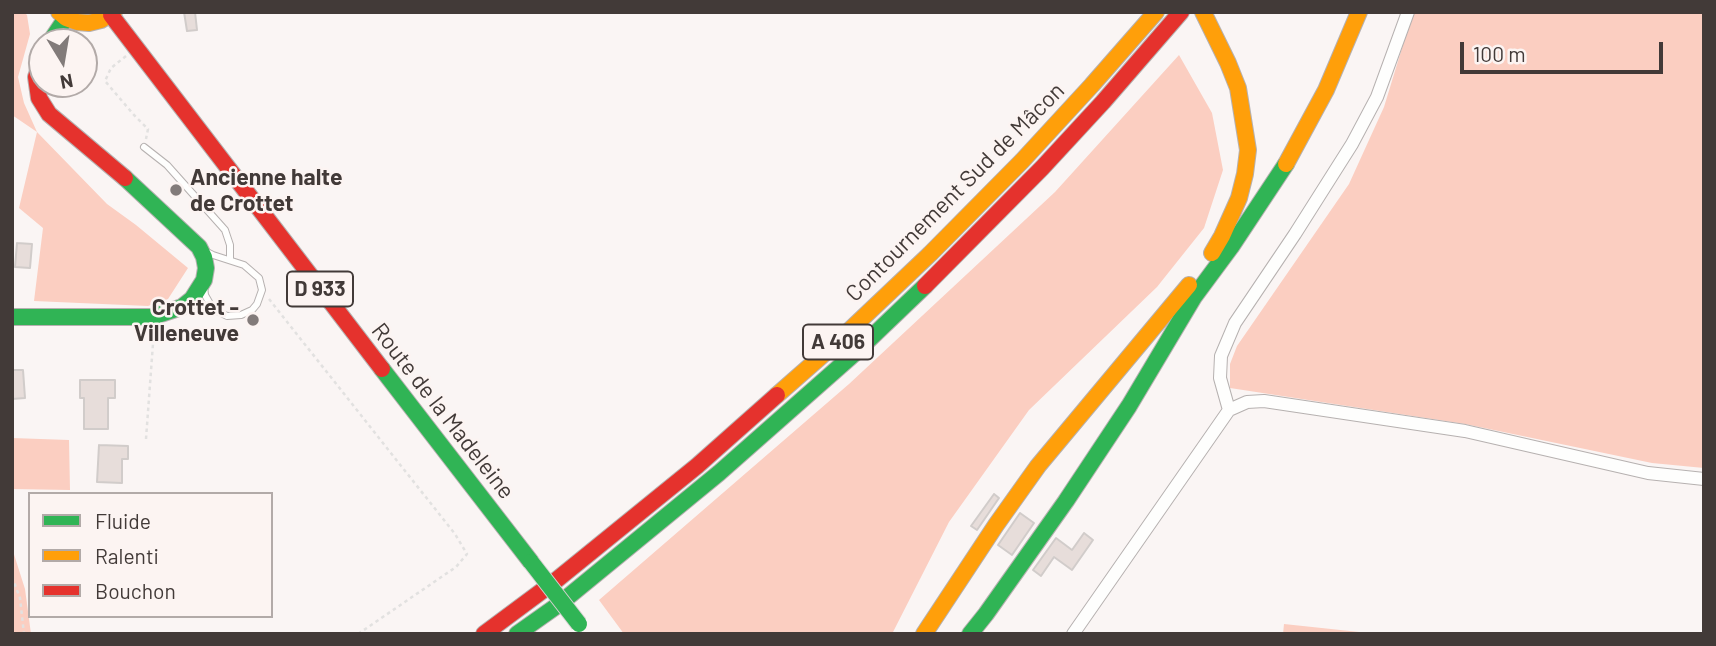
<!DOCTYPE html>
<html>
<head>
<meta charset="utf-8">
<style>
	body { margin:0 }
	#map { position:relative; width:1716px; height:646px; overflow:hidden; background:#faf5f4; font-family:Barlow,sans-serif }
	canvas { display:block }
	.frame { position:absolute; inset:0; border:14px solid #423a38; pointer-events:none }
	.legend { position:absolute; left:28px; top:492px; width:245px; height:126px; box-sizing:border-box; background:#fcf4f2; border:2px solid #b2aaa8; margin:0; padding:9px 12px; list-style:none; font-size:21px; color:#423a38 }
	.legend li { display:flex; align-items:center; gap:14px; height:35px }
	.legend b { width:35px; border:2px solid #b2aaa8 }
	.north { position:absolute; left:28px; top:28px; width:70px; height:70px; box-sizing:border-box; background:#fcf4f2; border:2px solid #b2aaa8; border-radius:50%; rotate:169deg; font-size:19px; font-weight:700; line-height:28px; text-align:center; color:#423a38 }
	.north::after { content:''; display:block; margin:auto; width:24px; height:32px; background:#827b7a; clip-path:polygon(50% 0,100% 100%,50% 72%,0 100%) }
	.scale { position:absolute; left:1460px; top:42px; width:203px; height:32px; box-sizing:border-box; border:4px solid #423a38; border-top:0; padding-left:9px; font-size:21px; line-height:24px; white-space:nowrap; color:#423a38; -webkit-text-stroke:5px #fcf4f2; paint-order:stroke }
</style>
</head>
<body>
<div id="map">
<canvas width="1716" height="646"></canvas>
<div class="frame"></div>
<ul class="legend">
<li><b style="height:9px;background:#30b455"></b>Fluide</li>
<li><b style="height:9px;background:#ff9f0a"></b>Ralenti</li>
<li><b style="height:9px;background:#e5322d"></b>Bouchon</li>
</ul>
<div class="north">N</div>
<div class="scale">100 m</div>
</div>
<script>
const context = document.querySelector('canvas').getContext('2d');
context.lineJoin = 'round';
function paint(path, color) { context.fillStyle = color; context.fill(path, 'evenodd'); }
const shape = rows => new Path2D(rows.map(r => 'M' + r).join(''));
function trace(path, color, width, dash) { context.strokeStyle = color; context.lineWidth = width; context.lineCap = dash ? 'butt' : 'round'; context.setLineDash(dash || []); context.stroke(path); }
function label(font, color, halo, rows, align = 'center') {
  context.font = font + ' Barlow,sans-serif'; context.lineWidth = 5; context.setLineDash([]); context.textBaseline = 'middle'; context.strokeStyle = halo; context.fillStyle = color; for (const [text, x, y, turn = 0] of rows) {
    context.save(); context.translate(x, y); context.rotate((+turn || 0) * Math.PI / 180); context.textAlign = isNaN(turn) ? turn : align; if (halo) context.strokeText(text, 0, 0); context.fillText(text, 0, 0); context.restore();
  }
}
paint(shape([
	[12,12,24,12,27,15,30,34,18,77,24,103,37,132,107,204,136,225,188,268,168,299,148,306,34,301,43,228,19,208,37,132,12,115],
	[1413,12,1704,12,1704,468,1652,463,1465,424,1230,388,1230,364,1237,346,1349,184,1384,107],
	[1179,55,1212,113,1223,170,1204,228,1157,287,1029,410,949,522,892,634,624,634,599,600,849,384,1055,192],
	[12,438,69,440,70,490,12,489],
	[12,548,25,589,31,634,12,634],
	[1284,624,1378,634,1283,634]
]), '#fbcec1');
const building = shape([
	[184,12,195,12,197,30,187,31,184,12],
	[17,243,32,244,30,268,15,267,17,243],
	[12,370,23,370,25,398,12,399,12,370],
	[80,380,115,380,115,398,108,398,108,429,84,429,84,398,80,398,80,380],
	[99,445,128,446,128,459,122,459,122,483,97,482,99,445],
	[994,494,999,498,977,530,971,526,994,494],
	[1020,513,1034,523,1012,555,998,545,1020,513],
	[1084,533,1093,540,1072,570,1054,557,1041,576,1033,570,1056,538,1072,550,1084,533]
]);
paint(building, '#e7ddda');
trace(building, '#d1ccca', 2);
const lane = shape([
	[144,147,167,165,225,230,230,245,230,260],
	[204,286,205,295,213,309,227,316,241,315,252,310,257,304,262,290,259,278,244,265,213,255,205,251]
]);
const street = shape([
	[1229,410,1220,378,1221,356,1235,323,1295,234,1352,144,1377,97,1408,12],
	[1073,634,1229,410,1247,402,1264,401,1465,431,1648,473,1704,479]
]);
const fast = shape([
	[50,42,66,18],
	[12,317,152,317,182,307,192,299,204,280,206,268,204,257,199,247,125,178],
	[382,369,531,562],
	[517,634,558,605,719,473,855,353,925,286],
	[970,634,986,614,1066,501,1129,406,1194,297,1231,247,1286,164]
]);
const slow = shape([
	[59,12,66,18,77,22,89,23,101,20,114,12],
	[1203,12,1228,63,1238,88,1248,150,1245,174,1239,198,1222,236,1212,253],
	[1286,164,1326,90,1359,12],
	[777,395,834,345,930,254,1022,161,1092,85,1156,12],
	[924,634,996,525,1038,466,1189,285]
]);
const jam = shape([
	[111,15,382,369],
	[42,60,36,77,39,98,49,114,125,178],
	[925,286,1042,168,1103,102,1181,12],
	[484,634,554,582,697,466,777,395]
]);
trace(lane, '#b6b1b0', 8);
trace(street, '#b6b1b0', 14);
trace(fast, '#b6b1b0', 18);
trace(slow, '#b6b1b0', 18);
trace(jam, '#b6b1b0', 18);
trace(shape([
	[126,56,111,68,105,81,134,115,148,129,146,139],
	[269,299,455,534,467,554,456,567,358,634],
	[146,439,154,330],
	[12,577,20,598,24,634]
]), '#e2e1e0', 2.5, [3.5, 3.5]);
trace(lane, '#fefefd', 6);
trace(street, '#fefefd', 12);
trace(fast, '#30b455', 16);
trace(slow, '#ff9f0a', 16);
trace(jam, '#e5322d', 16);
const fastBridge = shape([
	[531,562,579,624]
]);
trace(fastBridge, '#d4d0cf', 18, []);
trace(fastBridge, '#30b455', 16);
for (const [x, y, r, color] of [
	[176,190,7,"#827b7a"],
	[253,320,7,"#827b7a"]
]) { const dot = new Path2D(); dot.arc(x, y, r, 0, 2 * Math.PI); context.fillStyle = color; context.fill(dot); trace(dot, '#fcf4f2', 2.5); }
for (const [x, y, w] of [
	[320,289,66],
	[838,342,70]
]) { const box = new Path2D(); box.roundRect(x - w / 2, y - 17.5, w, 35, 5); context.fillStyle = '#fcf4f2'; context.fill(box); trace(box, '#423a38', 2); }
label('bold 21px', '#423a38', null, [
	["D 933",320,289],
	["A 406",838,342]
]);
label('bold 23px', '#423a38', '#fcf4f2', [
	["Ancienne halte",190,177],
	["de Crottet",190,203],
	["Crottet -",239,307,"right"],
	["Villeneuve",239,333,"right"]
], 'left');
label('23px', '#423a38', '#fcf4f2', [
	["Contournement Sud de Mâcon",955,192,-45],
	["Route de la Madeleine",443,411,52]
]);
</script>
</body>
</html>
